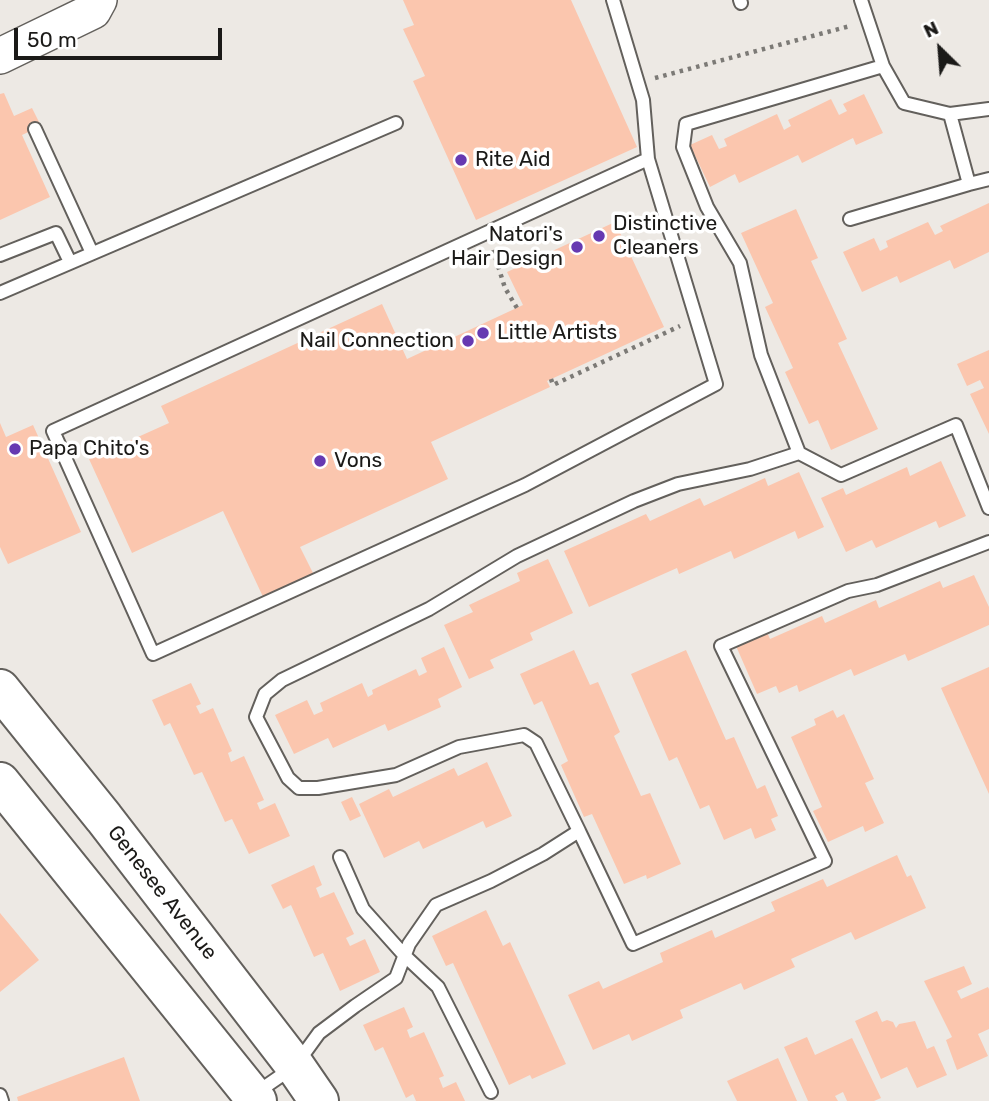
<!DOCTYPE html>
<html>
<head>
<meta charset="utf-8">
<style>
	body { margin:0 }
	#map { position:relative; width:989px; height:1101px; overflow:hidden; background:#ede9e4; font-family:Rubik,sans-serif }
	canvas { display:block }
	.north { position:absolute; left:905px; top:14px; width:70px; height:70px; -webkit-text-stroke:5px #fff; paint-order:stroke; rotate:335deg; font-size:19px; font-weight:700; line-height:28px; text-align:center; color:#1b1a18 }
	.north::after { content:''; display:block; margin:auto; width:24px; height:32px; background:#1b1a18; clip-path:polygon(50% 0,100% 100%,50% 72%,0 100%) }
	.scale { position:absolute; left:14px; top:28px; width:208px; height:32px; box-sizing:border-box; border:4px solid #1b1a18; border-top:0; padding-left:9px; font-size:21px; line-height:24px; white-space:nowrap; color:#1b1a18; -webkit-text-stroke:5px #fff; paint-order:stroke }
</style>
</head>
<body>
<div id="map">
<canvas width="989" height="1101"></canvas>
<div class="north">N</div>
<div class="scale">50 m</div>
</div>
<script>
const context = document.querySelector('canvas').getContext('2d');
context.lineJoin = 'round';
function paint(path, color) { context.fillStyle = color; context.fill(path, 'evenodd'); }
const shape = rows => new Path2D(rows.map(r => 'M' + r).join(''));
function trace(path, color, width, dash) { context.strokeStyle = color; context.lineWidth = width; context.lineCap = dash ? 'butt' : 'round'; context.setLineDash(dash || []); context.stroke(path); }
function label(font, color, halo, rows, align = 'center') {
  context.font = font + ' Rubik,sans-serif'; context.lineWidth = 7; context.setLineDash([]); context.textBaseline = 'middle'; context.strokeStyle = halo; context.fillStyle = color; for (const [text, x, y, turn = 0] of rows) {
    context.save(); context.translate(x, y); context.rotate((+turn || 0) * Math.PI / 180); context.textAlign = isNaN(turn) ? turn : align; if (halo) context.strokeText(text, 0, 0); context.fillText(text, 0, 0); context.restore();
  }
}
paint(shape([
	[403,0,571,0,637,147,476,220,413,81,425,76,403,29,414,25],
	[4,93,14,116,32,108,41,126,22,135,50,197,0,220,0,94],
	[864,94,883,133,856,145,853,138,802,163,798,155,739,183,735,174,710,187,690,145,712,135,719,149,727,146,724,139,777,114,784,130,791,126,788,120,831,99,839,115,847,111,843,104],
	[989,203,989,252,954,269,950,260,900,283,897,276,862,292,843,252,874,238,880,251,888,247,886,241,928,222,935,235,943,231,940,226],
	[796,209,818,258,811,261,847,339,838,343,878,429,831,450,818,420,809,424,785,372,793,368,765,307,773,303,741,233],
	[615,222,664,327,547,381,550,387,431,442,448,479,300,547,314,575,264,599,223,511,132,553,89,459,169,423,161,406,382,304,407,359,523,305,507,272],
	[989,350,989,434,970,394,984,388,980,380,967,386,957,364],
	[0,423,6,437,33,425,81,532,8,564,0,547],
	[941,461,966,516,939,528,936,521,876,548,872,540,846,552,821,498,843,488,846,495,907,467,910,476],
	[799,472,824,527,798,539,795,531,734,559,731,551,679,574,677,568,589,607,564,551,646,514,650,521,700,498,704,506,765,478,768,486],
	[548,559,573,613,530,633,533,640,490,660,494,668,469,679,444,625,473,612,469,605,520,581,517,573],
	[974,575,989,607,989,625,908,661,905,654,854,676,851,669,799,692,797,685,779,693,776,686,757,694,736,646,767,632,770,639,822,616,825,623,876,600,879,608,940,581,943,588],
	[444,647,462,687,438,699,441,707,388,731,385,724,333,748,328,738,294,754,275,715,307,700,314,715,323,711,320,703,362,683,368,697,373,694,372,690,416,669,419,676,427,672,421,658],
	[574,650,590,685,598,682,620,732,614,736,641,796,650,793,681,864,647,879,646,875,624,884,592,814,584,817,561,765,568,761,542,701,534,705,520,674],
	[686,650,726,740,734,737,757,789,765,785,778,816,771,819,776,830,755,839,751,828,724,840,709,805,700,809,677,757,669,761,631,674],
	[989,667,989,794,941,688],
	[191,683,201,704,196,706,200,714,213,708,232,751,228,753,231,762,244,756,264,800,257,803,260,810,275,803,290,836,249,854,232,819,225,822,202,772,194,775,170,723,164,726,152,700],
	[833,710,837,718,844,714,874,779,865,783,884,823,865,832,863,826,828,842,813,811,822,807,791,737,816,725,814,719],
	[487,762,512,816,486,828,483,821,423,849,419,841,384,858,359,804,389,789,393,797,454,768,458,776],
	[352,797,361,816,350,821,341,802],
	[897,855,907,877,911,875,926,908,855,940,851,932,791,959,795,967,744,990,741,983,680,1010,683,1018,632,1041,629,1034,593,1050,568,995,599,981,603,989,663,962,660,953,712,930,715,938,775,911,771,902,823,879,827,887],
	[314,865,322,885,316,888,320,898,334,892,354,934,346,938,350,946,365,939,380,972,340,991,323,953,314,957,291,905,283,909,271,885],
	[486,910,503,946,510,942,566,1064,532,1079,530,1075,509,1085,453,963,446,966,432,936],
	[0,913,39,960,0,992],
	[964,966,972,984,957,991,961,999,988,987,989,989,989,1029,978,1034,988,1056,957,1070,946,1040,952,1037,924,981],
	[404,1007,413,1027,407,1030,410,1038,424,1032,444,1076,439,1078,443,1088,456,1082,465,1101,416,1101,413,1094,406,1098,383,1047,375,1051,363,1025],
	[877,1011,882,1022,887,1020,893,1022,896,1028,899,1024,915,1021,927,1049,934,1046,947,1075,917,1088,907,1067,881,1079,855,1021],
	[807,1037,815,1055,852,1038,881,1098,874,1101,847,1101,843,1092,835,1096,838,1101,808,1101,784,1047],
	[124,1057,140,1101,18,1101,17,1097],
	[778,1058,797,1101,737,1101,727,1081]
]), '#fbc6ae');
const service = shape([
	[613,0,643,100,648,159,716,384,525,485,153,654,53,431,648,159],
	[740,0,741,3],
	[861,0,883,66],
	[989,109,950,114,904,103,883,66,686,124,683,147,707,207,740,263,761,355,799,453,841,475,956,425,989,508],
	[950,114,969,184,989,179],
	[35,129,92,253],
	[850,219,969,184],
	[0,255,56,233,70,262],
	[0,293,396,123],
	[579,831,633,944,825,861,721,646,848,591,877,585,989,542],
	[340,857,363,909,405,956,438,987,491,1092],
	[256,1093,295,1066,319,1033,355,1006,396,978,409,944,436,905,491,881,543,854,579,831,536,743,524,735,459,747,396,775,318,788,299,788,288,778,256,717,265,694,282,680,429,609,517,556,634,501,678,484,750,469,799,453],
	[0,1095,2,1101]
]);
const secondary = shape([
	[0,56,93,11,99,0]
]);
const primary = shape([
	[0,689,104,818,295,1066,319,1101],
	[0,782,257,1101]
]);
trace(service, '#63605c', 16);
trace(secondary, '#63605c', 38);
trace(primary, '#63605c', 42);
trace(shape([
	[655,78,850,26],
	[493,250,505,288,517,308],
	[551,379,553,385,680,326]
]), '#7c7a76', 4.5, [3.5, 5]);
trace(service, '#fff', 12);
trace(secondary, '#fff', 35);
trace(primary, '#fff', 38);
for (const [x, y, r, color] of [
	[461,160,7,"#6639b1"],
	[599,236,7,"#6639b1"],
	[577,247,7,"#6639b1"],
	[483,333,7,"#6639b1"],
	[468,341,7,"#6639b1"],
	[15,449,7,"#6639b1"],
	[320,461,7,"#6639b1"]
]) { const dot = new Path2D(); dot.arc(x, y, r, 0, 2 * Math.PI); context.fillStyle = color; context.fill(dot); trace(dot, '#fff', 2.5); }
label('21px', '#1b1a18', '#fff', [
	["Rite Aid",475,160],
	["Distinctive",613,224],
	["Cleaners",613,248],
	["Natori's",563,235,"right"],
	["Hair Design",563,259,"right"],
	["Little Artists",497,333],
	["Nail Connection",454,341,"right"],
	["Papa Chito's",29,449],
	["Vons",334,461]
], 'left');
label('21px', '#1b1a18', '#fff', [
	["Genesee Avenue",162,893,52]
]);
</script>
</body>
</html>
